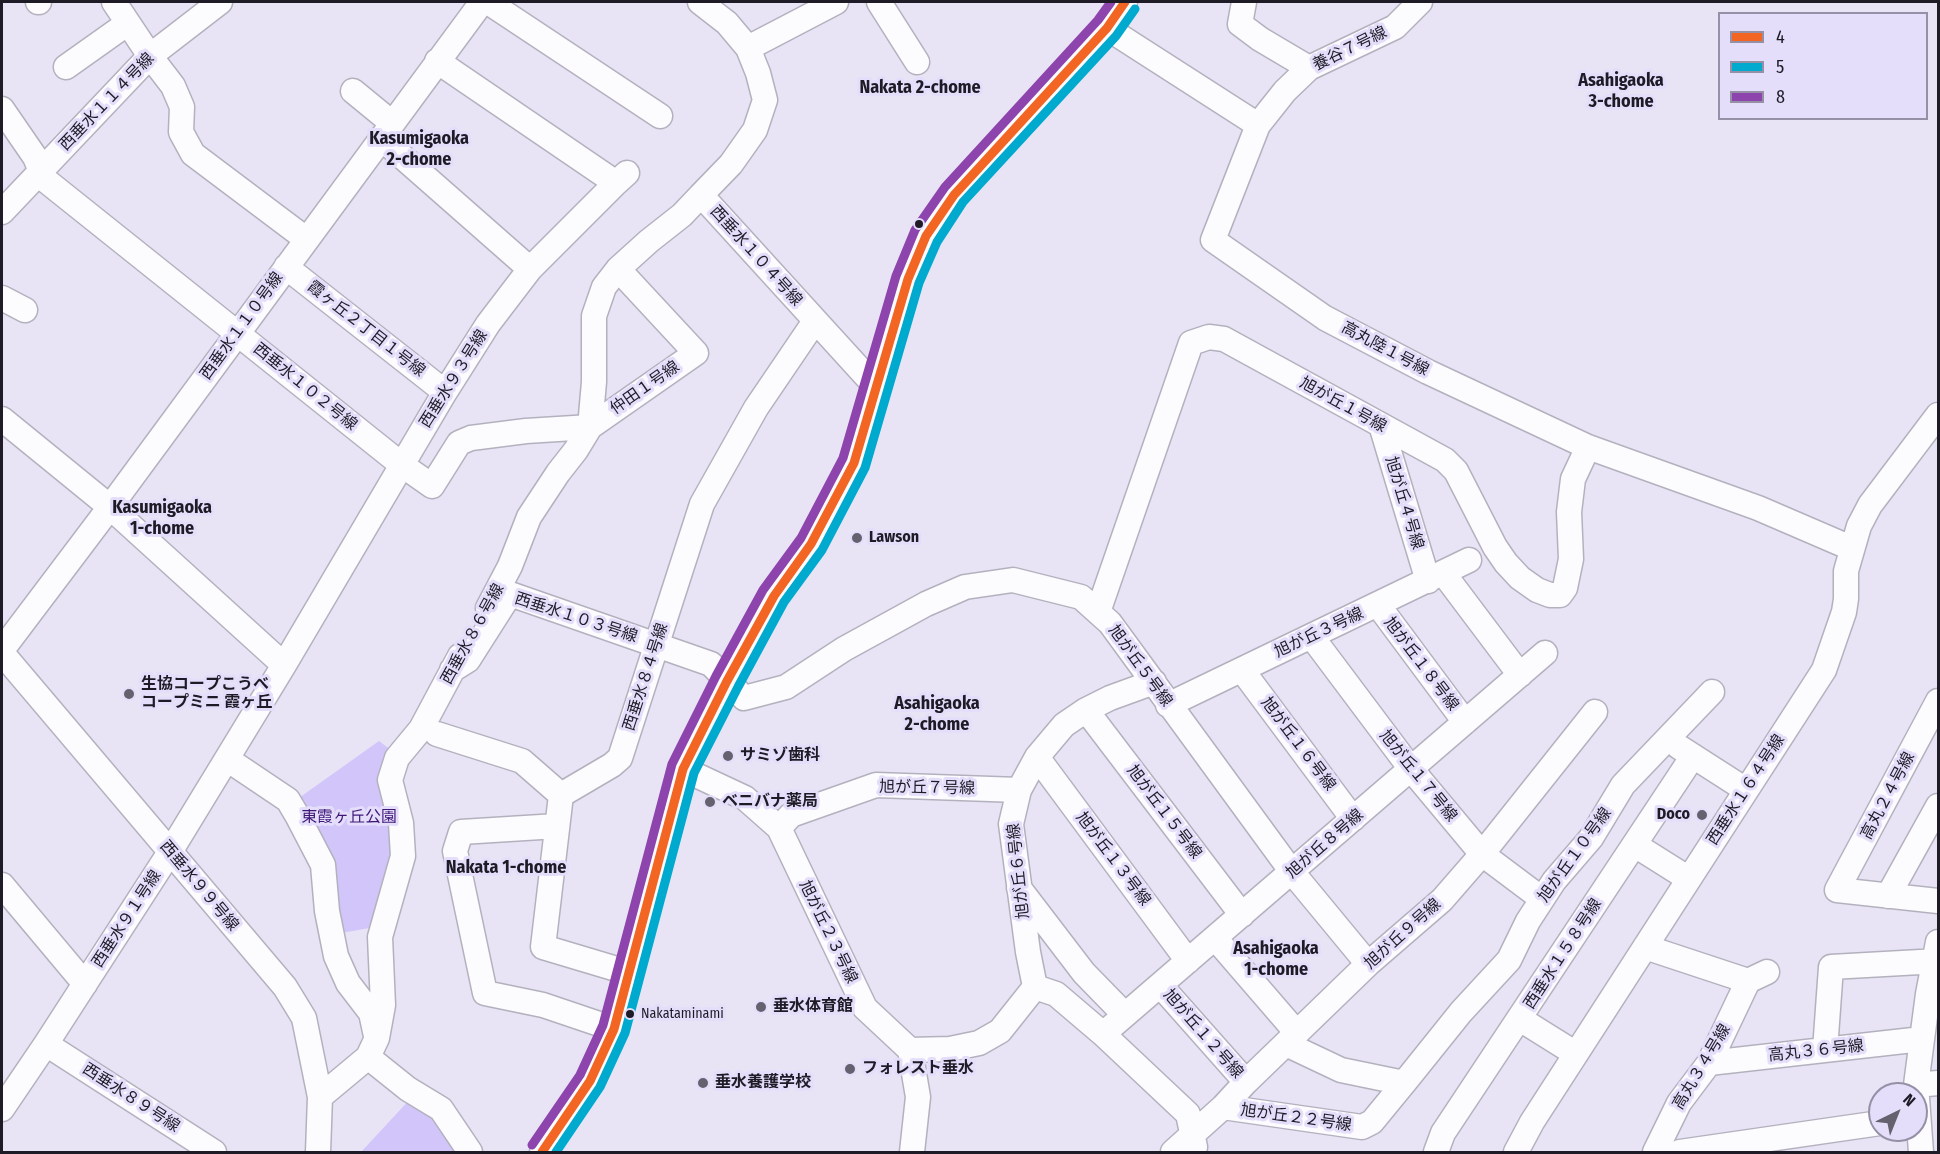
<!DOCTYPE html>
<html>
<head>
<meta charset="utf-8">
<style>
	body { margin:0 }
	#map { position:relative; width:1940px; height:1154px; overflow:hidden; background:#e8e4f5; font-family:"Fira Sans Condensed",sans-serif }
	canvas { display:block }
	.frame { position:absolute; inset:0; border:3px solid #1e1b26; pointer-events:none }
	.legend { position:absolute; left:1718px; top:12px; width:210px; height:108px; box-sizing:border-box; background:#e4defb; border:2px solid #9590a6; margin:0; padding:8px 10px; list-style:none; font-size:18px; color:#1e1b26 }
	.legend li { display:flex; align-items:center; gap:12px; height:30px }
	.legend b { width:30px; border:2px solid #9590a6 }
	.north { position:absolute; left:1868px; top:1082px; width:60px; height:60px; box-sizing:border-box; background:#e4defb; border:2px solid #9590a6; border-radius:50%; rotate:43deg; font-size:16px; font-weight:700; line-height:24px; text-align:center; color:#1e1b26 }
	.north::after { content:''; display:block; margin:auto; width:21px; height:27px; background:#65616e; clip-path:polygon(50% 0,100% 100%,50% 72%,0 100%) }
</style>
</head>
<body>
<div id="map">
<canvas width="1940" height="1154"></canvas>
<div class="frame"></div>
<ul class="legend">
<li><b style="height:8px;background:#f26522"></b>4</li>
<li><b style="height:8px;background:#00a9ce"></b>5</li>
<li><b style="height:8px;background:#8e44ad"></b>8</li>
</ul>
<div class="north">N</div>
</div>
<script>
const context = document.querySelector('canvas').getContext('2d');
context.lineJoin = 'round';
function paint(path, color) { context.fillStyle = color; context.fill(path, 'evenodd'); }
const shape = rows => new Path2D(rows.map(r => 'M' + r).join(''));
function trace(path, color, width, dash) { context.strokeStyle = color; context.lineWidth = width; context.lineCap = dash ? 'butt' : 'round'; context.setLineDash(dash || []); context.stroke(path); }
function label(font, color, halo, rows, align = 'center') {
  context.font = font + ' "Fira Sans Condensed","Noto Sans JP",sans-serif'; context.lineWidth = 6; context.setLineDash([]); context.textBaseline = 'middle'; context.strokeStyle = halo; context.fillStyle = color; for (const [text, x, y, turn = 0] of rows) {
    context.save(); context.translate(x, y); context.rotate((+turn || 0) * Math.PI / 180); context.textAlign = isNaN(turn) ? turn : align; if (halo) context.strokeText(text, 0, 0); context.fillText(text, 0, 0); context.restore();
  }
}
paint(shape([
	[379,741,391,750,399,842,375,927,336,934,296,800],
	[413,1096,445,1126,462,1152,361,1152]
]), '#d2c5fa');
const minor = shape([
	[38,2,39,2],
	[114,2,150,56,173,86,182,107,181,132,193,154,306,239],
	[488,2,660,116],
	[700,2,727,23,748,48,758,73,765,100,755,130,731,164,701,195,876,387],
	[879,2,917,62],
	[1244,2,1240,24,1260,39,1309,68],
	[1107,28,1258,125,1213,240,1325,318,1428,372,1588,447,1758,508,1851,548],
	[748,48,836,2],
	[437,61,616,183,627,173],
	[66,67,128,23],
	[353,91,392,123],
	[2,109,35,157,44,179,402,465,432,486,459,443,471,438,526,431,590,427],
	[1258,125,1285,91,1309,68,1395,27,1420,2],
	[2,212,150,56,220,2],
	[286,267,445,392],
	[530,269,616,183],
	[2,298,25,310],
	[2,419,110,507,284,665],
	[1381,425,1428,581],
	[590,427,696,353,618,269],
	[1444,574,1520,675],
	[1378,605,1465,722],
	[488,608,510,566,529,517,558,473,576,450,590,427,594,382,594,316,604,287,618,269,649,241,682,215,701,195],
	[1098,612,1191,343,1209,337,1224,339,1445,460,1456,471,1495,547,1506,563,1520,578,1537,590,1550,595,1560,595,1565,588,1571,559,1569,512,1573,479,1588,447],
	[1312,637,1411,769,1482,854,1542,899],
	[2,650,110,507,482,2],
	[2,653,285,987,304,1018,320,1097,318,1152],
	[452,670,468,660,510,594,711,664,744,698,786,687,844,649,926,604,965,587,1013,580,1081,597,1110,623,1292,872,1368,964],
	[1242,670,1353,819],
	[1938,701,1837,890,1938,901],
	[1168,705,1469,560],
	[1086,710,1242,915],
	[437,734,522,761,561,795],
	[1679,747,1746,790],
	[1037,757,1188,961],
	[227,759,288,800,298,817,323,865,327,911,336,956,348,983,371,1013,376,1036],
	[683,769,745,798,779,828,865,1008,910,1050,950,1049,979,1043,1000,1031,1035,987],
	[557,826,461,832,455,851,485,993,543,1005,614,1029],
	[779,828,791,815,876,785,1019,790],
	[1635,845,1689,879],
	[2,885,85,984],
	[1019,888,1084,973,1125,1015],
	[1888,896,1938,806],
	[1215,938,1297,1033],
	[1645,947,1748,981,1767,972],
	[630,973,543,947,561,795,612,765,620,758,702,504,756,408,815,321],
	[1160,985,1246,1082],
	[1035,987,1028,952,1011,824,1019,790,1037,757,1064,725,1086,710,1110,698,1154,682],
	[1035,987,1056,994,1103,1034,1188,1114,1195,1147],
	[1520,1019,1576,1054],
	[1103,1034,1545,653],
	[46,1044,214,1152],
	[910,1050,918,1097,912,1152],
	[1825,1050,1831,967,1938,961],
	[368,1057,408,1089,441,1109,470,1152],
	[1709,1063,1922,1039],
	[1404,1083,1461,1012,1509,960,1528,921,1554,881,1591,838,1623,785,1712,692],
	[1916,1085,1938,1083],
	[320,1097,368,1057,377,1038,383,1005,380,937,403,856,401,823,390,780,397,758,421,729,460,656],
	[1223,1107,1362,1127,1372,1122,1404,1083,1341,1070,1286,1044],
	[2,1109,46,1044,170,852,284,665,445,392,488,324,530,269,381,138],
	[542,1152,590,1081,614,1029,683,769,727,681,774,596,811,544,854,463,908,279,926,236,954,195,1107,28,1125,2],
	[1173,1152,1223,1107,1246,1082,1368,964,1442,900,1482,854,1595,712],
	[1436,1152,1443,1133,1693,756],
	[1516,1152,1532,1122,1824,670,1844,612,1846,599,1846,571,1859,526,1870,505,1938,415],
	[1655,1152,1679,1103,1709,1063,1748,981],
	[1680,1152,1880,1123],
	[1921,1152,1916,1085,1928,994,1938,942]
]);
trace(minor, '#b4b1be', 27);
trace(minor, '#fcfbfe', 24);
trace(shape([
	[542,1152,590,1081,614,1029,683,769,727,681,774,596,811,544,854,463,908,279,926,236,954,195,1107,28,1125,2]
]), '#f26522', 9);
trace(shape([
	[556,1152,600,1087,625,1033,694,773,738,687,784,602,822,550,865,468,919,283,937,242,963,202,1116,36,1135,9]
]), '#00a9ce', 9);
trace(shape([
	[532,1145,580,1075,603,1025,672,764,716,676,763,590,801,538,843,458,896,276,915,230,945,187,1098,20,1111,2]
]), '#8e44ad', 9);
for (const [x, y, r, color] of [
	[919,224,5,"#1e1b26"],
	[857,538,6,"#65616e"],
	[129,694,6,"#65616e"],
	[728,756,6,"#65616e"],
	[710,802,6,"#65616e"],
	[1702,815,6,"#65616e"],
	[761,1007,6,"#65616e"],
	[630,1014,5,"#1e1b26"],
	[850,1069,6,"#65616e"],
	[703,1083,6,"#65616e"]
]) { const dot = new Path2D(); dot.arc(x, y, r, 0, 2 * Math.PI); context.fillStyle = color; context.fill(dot); trace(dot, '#e4defb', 2); }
label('14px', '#1e1b26', '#e4defb', [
	["Nakataminami",641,1014]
], 'left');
label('16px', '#1e1b26', '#e4defb', [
	["養谷７号線",1350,49,-26],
	["西垂水１１４号線",107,102,-46],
	["西垂水１０４号線",756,256,48],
	["西垂水１１０号線",242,326,-54],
	["霞ヶ丘２丁目１号線",366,329,38],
	["高丸陸１号線",1385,349,28],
	["西垂水９３号線",454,379,-58],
	["西垂水１０２号線",305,387,39],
	["仲田１号線",645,388,-35],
	["旭が丘１号線",1343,405,29],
	["旭が丘４号線",1404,503,73],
	["西垂水１０３号線",576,618,18],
	["旭が丘３号線",1319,633,-25],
	["西垂水８６号線",473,634,-61],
	["旭が丘１８号線",1421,664,53],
	["旭が丘５号線",1140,666,54],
	["西垂水８４号線",646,677,-72],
	["旭が丘１６号線",1298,744,53],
	["旭が丘１７号線",1418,776,51],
	["旭が丘７号線",927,788,1],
	["西垂水１６４号線",1746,790,-57],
	["高丸２４号線",1888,796,-62],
	["旭が丘１５号線",1164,812,53],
	["旭が丘８号線",1325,844,-41],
	["旭が丘１０号線",1575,855,-54],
	["旭が丘１３号線",1113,859,53],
	["旭が丘６号線",1019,871,-96],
	["西垂水９９号線",199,886,50],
	["西垂水９１号線",127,919,-57],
	["旭が丘２３号線",828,932,64],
	["旭が丘９号線",1403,934,-42],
	["西垂水１５８号線",1563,954,-57],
	["旭が丘１２号線",1203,1034,49],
	["高丸３６号線",1816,1051,-6],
	["高丸３４号線",1702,1067,-59],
	["西垂水８９号線",131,1098,33],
	["旭が丘２２号線",1296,1118,8]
]);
label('bold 16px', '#1e1b26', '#e4defb', [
	["Lawson",869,538],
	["生協コープこうべ",141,685],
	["コープミニ 霞ヶ丘",141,703],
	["サミゾ歯科",740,756],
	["ベニバナ薬局",722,802],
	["Doco",1690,815,"right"],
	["垂水体育館",773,1007],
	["フォレスト垂水",862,1069],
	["垂水養護学校",715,1083]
], 'left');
label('16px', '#3e1676', '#e4defb', [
	["東霞ヶ丘公園",349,818]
]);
label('bold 18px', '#1e1b26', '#e4defb', [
	["Asahigaoka",1621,81],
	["3-chome",1621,102],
	["Nakata 2-chome",920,88],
	["Kasumigaoka",419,139],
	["2-chome",419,160],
	["Kasumigaoka",162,508],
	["1-chome",162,529],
	["Asahigaoka",937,704],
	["2-chome",937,725],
	["Nakata 1-chome",506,868],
	["Asahigaoka",1276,949],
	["1-chome",1276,970]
]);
</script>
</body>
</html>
